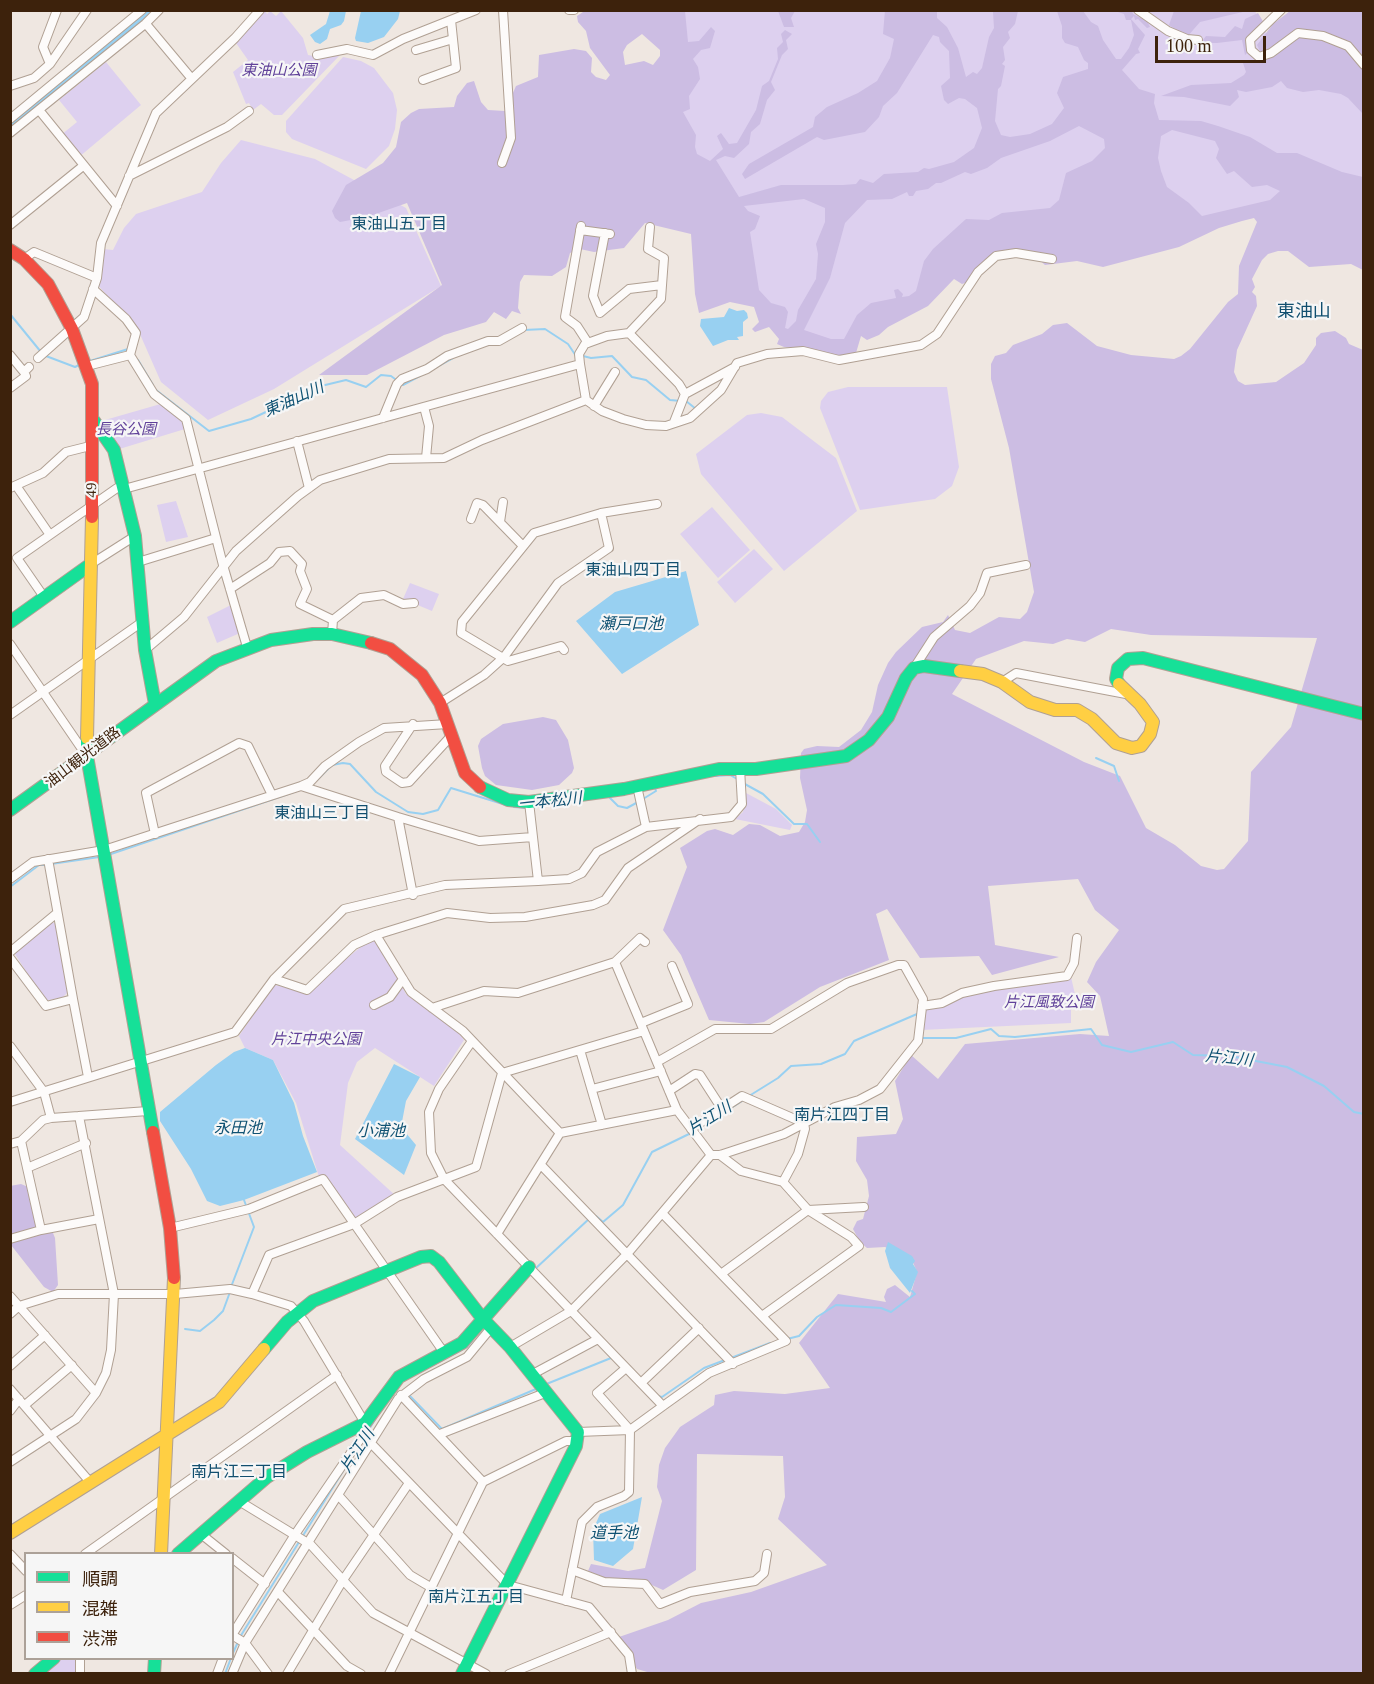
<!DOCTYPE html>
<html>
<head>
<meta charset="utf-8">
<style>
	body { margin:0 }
	#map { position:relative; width:1374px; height:1684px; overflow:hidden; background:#efe7e1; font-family:"Times New Roman","Noto Sans JP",serif }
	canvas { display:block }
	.frame { position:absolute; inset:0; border:12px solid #3d220c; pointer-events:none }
	.legend { position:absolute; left:24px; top:1552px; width:210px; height:108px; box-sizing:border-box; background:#f6f6f6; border:2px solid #aca198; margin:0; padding:8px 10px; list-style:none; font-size:18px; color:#3d220c }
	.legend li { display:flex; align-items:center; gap:12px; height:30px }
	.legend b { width:30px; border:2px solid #aca198 }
	.scale { position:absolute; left:1155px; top:36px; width:111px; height:27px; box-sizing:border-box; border:3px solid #3d220c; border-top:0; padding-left:8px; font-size:18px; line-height:21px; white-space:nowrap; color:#3d220c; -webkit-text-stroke:4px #f6f6f6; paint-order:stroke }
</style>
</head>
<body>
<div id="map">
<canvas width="1374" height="1684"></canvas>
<div class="frame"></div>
<ul class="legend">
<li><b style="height:8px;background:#16e098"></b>順調</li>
<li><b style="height:8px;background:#ffcf43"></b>混雑</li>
<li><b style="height:8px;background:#f24e42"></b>渋滞</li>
</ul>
<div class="scale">100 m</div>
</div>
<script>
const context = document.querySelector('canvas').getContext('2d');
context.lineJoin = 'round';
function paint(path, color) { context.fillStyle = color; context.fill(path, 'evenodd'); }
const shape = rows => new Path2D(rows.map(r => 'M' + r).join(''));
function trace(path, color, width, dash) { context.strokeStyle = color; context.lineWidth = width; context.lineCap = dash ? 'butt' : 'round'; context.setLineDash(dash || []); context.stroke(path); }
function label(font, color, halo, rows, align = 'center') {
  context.font = font + ' "Times New Roman","Noto Sans JP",serif'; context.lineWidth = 4.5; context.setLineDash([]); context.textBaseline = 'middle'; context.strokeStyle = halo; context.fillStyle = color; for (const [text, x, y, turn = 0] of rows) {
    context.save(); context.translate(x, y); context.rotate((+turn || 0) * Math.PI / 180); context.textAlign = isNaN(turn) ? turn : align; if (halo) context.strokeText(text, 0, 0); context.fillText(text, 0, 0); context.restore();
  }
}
paint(shape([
	[265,11,267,14,270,11,276,16,281,11,303,38,308,55,324,58,341,54,282,115,274,115,261,104,253,110,249,103,246,104,233,72,248,60,236,43],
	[677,11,1255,11,1267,35,1363,73,1363,211,1250,209,1124,238,1020,219,933,292,845,345,786,335,664,141],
	[343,57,361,61,374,68,393,93,397,110,395,129,389,146,366,169,292,139,286,132,286,121],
	[106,62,141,105,79,157,61,135,77,122,59,100],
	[241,140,315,159,406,208,441,286,274,389,208,420,161,382,139,332,97,284,103,249,113,250,124,228,136,214,202,192,221,163],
	[848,387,947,387,959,467,952,486,935,499,860,510,820,408,821,401,828,392],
	[164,403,182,418,185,429,116,450,105,420],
	[761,413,782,417,836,458,857,511,784,571,701,474,696,454,747,415],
	[176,501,188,537,166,542,157,505],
	[712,507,750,550,718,578,680,534],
	[754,549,773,569,735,603,717,582],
	[410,583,439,594,432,611,403,599],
	[231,605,240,633,217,643,207,617],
	[746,793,776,809,792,825,790,830,735,819,743,812],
	[52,922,56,924,68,992,63,997,45,1001,13,951],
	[372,938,377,940,406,994,458,1032,464,1040,434,1086,375,1048,357,1062,348,1083,340,1145,396,1196,359,1218,352,1219,319,1177,296,1103,273,1060,245,1048,239,1036,272,987,275,985,305,992],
	[1071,977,1077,1003,1071,1010,1071,1023,921,1030,924,1007,993,988],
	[61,1659,78,1659,77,1673,43,1674]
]), '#ddd0ef');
paint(shape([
	[597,10,685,11,688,42,699,41,711,27,715,31,710,48,701,50,693,59,698,67,700,79,689,96,690,109,683,112,696,135,695,147,697,154,710,161,723,149,717,136,721,133,729,144,737,143,756,110,762,86,769,81,778,59,777,48,783,42,781,34,785,30,792,34,786,40,788,49,782,55,771,82,775,90,767,100,760,124,751,132,749,144,734,158,725,156,716,160,739,197,781,185,843,185,856,184,860,179,873,183,884,174,918,172,924,168,929,169,954,162,974,148,982,128,977,108,965,99,959,98,948,104,944,100,941,86,950,78,949,51,940,42,939,37,933,35,897,93,883,106,879,117,865,132,824,140,817,137,745,179,742,174,749,164,813,127,815,117,827,107,858,93,877,81,890,58,894,39,883,34,885,10,937,11,937,18,947,27,958,48,966,77,973,72,977,74,982,68,989,37,994,28,993,12,1018,11,1015,24,1008,32,1010,38,1003,47,1005,60,1002,64,1005,66,1001,86,998,89,995,121,1001,135,1010,137,1030,134,1052,124,1064,108,1057,93,1063,77,1088,69,1088,63,1084,60,1078,47,1065,43,1062,38,1062,26,1057,11,1083,11,1091,22,1098,26,1103,40,1116,59,1121,59,1129,48,1134,35,1131,20,1126,20,1124,14,1115,11,1132,11,1133,14,1147,21,1150,27,1147,28,1138,19,1135,20,1134,16,1131,19,1145,35,1138,49,1140,53,1136,54,1122,70,1139,89,1155,94,1154,103,1159,120,1201,121,1218,126,1250,137,1277,153,1297,153,1342,172,1363,177,1363,270,1351,264,1309,267,1288,251,1278,251,1268,254,1262,260,1252,279,1255,287,1252,292,1256,296,1257,306,1237,350,1234,372,1238,381,1245,385,1276,382,1304,363,1316,345,1316,338,1321,333,1335,331,1346,338,1349,344,1363,350,1363,1673,654,1674,637,1669,619,1637,668,1620,701,1603,751,1592,827,1565,778,1519,785,1497,783,1456,697,1454,696,1570,663,1590,643,1581,608,1579,588,1571,591,1564,628,1571,645,1568,662,1501,657,1487,659,1465,665,1448,680,1427,714,1405,715,1395,734,1391,785,1394,830,1388,799,1343,838,1294,886,1302,884,1297,887,1289,895,1285,910,1297,917,1272,912,1260,885,1247,867,1248,860,1242,853,1229,857,1221,863,1219,869,1196,867,1180,856,1161,857,1137,896,1134,903,1119,895,1081,911,1055,938,1079,965,1044,1080,1034,1109,1036,1100,996,1087,982,1096,962,1119,930,1095,910,1078,879,988,886,995,945,1059,957,992,975,979,956,920,958,887,909,876,914,889,960,820,987,764,1022,750,1024,709,1020,681,955,663,930,687,867,680,848,707,831,715,829,733,835,749,824,760,825,780,836,799,832,805,822,807,810,800,778,801,753,804,749,817,746,839,747,861,730,872,712,878,685,888,663,896,652,922,627,943,622,948,615,955,630,970,633,999,617,1020,619,1027,612,1034,592,1009,448,991,379,991,364,995,356,1006,353,1013,345,1042,334,1053,325,1067,323,1097,346,1131,355,1174,359,1181,356,1190,349,1228,302,1238,294,1239,266,1257,222,1254,218,1242,221,1219,228,1179,247,1103,267,1077,261,1045,265,1034,255,1000,257,976,279,962,284,954,279,928,306,888,327,879,335,867,340,861,336,856,353,842,357,784,347,777,344,779,339,769,327,755,332,752,329,759,322,754,307,730,302,699,313,695,294,691,234,645,223,624,248,594,252,580,249,570,253,566,267,552,276,524,275,520,282,518,308,521,314,512,311,506,319,494,312,486,322,444,335,367,375,319,375,442,285,407,203,367,217,340,222,335,218,332,211,346,185,383,163,396,147,401,122,411,113,419,109,454,107,457,96,467,83,474,81,481,102,488,110,505,111,516,86,538,77,539,55,574,49,586,51,592,58,591,72,596,77,606,80,610,75,590,48,586,31,578,22,577,16,583,12],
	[642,34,660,50,660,56,653,65,644,61,625,65,623,52,627,45],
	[1079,126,1104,139,1105,148,1092,161,1066,173,1059,200,1050,208,1002,213,989,220,966,219,933,249,924,261,916,291,909,296,902,297,903,294,898,289,894,290,896,298,871,303,857,315,844,339,831,339,804,330,830,278,845,223,867,200,892,199,907,192,909,196,913,196,916,191,928,189,936,183,941,183,965,172,971,174,987,168,1001,158,1050,141],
	[1172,130,1215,141,1219,149,1216,158,1227,174,1234,171,1252,187,1267,185,1280,191,1270,200,1202,216,1189,203,1167,187,1161,171,1158,158,1161,136],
	[804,199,825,208,825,222,816,244,818,254,816,279,798,310,796,321,788,329,785,328,788,312,785,307,771,303,759,290,750,232,755,229,760,216,748,211,744,206],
	[1111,629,1151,635,1317,638,1291,727,1251,772,1248,841,1224,869,1217,870,1201,866,1175,845,1146,828,1120,776,1084,762,952,694,976,659,1024,641,1053,644,1067,639,1085,642],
	[778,11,795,11,791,18,794,27,784,27],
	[1174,11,1247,11,1200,22,1187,37,1169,25],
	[1290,11,1363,11,1363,114,1348,98,1341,94,1319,90,1303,92,1287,88,1281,81,1272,87,1246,92,1237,90,1239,97,1230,106,1184,97,1161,96,1191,85,1231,83,1244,75,1246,72,1243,63,1265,61,1257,45,1273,24],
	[1258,13,1264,23,1256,32,1250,34,1245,39,1248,52,1245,55,1242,40,1217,43,1205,43,1203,40,1206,36,1225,37,1235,26,1242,29,1245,19],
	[543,717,556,720,568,740,574,768,572,773,559,785,532,790,496,785,485,776,482,768,478,746,481,739,503,724],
	[21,1184,28,1187,37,1225,53,1233,55,1238,58,1285,53,1292,44,1287,11,1245,10,1186]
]), '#ccbde3');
paint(shape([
	[330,11,346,11,344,21,341,25,330,29,327,39,320,44,315,42,310,35,326,24],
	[361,11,361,10,400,11,398,19,384,37,368,43,356,41,355,38],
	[729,308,737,311,744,310,747,313,748,318,743,322,743,336,737,337,739,340,728,340,713,346,700,326,701,319,724,317],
	[686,571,699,625,622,674,576,621,615,592],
	[245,1048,273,1060,294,1103,303,1136,317,1172,244,1200,220,1206,207,1201,191,1169,160,1121,160,1112,216,1065,234,1052],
	[394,1064,420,1077,406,1101,401,1127,416,1145,404,1175,355,1139],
	[888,1242,912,1256,915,1261,913,1264,918,1272,910,1293,890,1268,885,1251],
	[642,1497,633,1549,613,1566,594,1560,593,1530,600,1514]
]), '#98d0f1');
trace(shape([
	[10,314,41,352],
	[524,330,545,329,568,344,576,356],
	[46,356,75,367,79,365],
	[583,356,591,358,612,356,632,377,646,380,670,400,681,401],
	[138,360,153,385],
	[90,361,128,349],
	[156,390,209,431,251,419,321,386,346,380,366,387,381,375,391,376,403,385,453,358],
	[686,401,696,409],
	[1096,758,1114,766,1119,781],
	[716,776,730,775,739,780],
	[317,780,332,765,343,763,350,764,376,792,408,812,423,814,438,810,451,788,506,805],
	[743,783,763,794,794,824,807,824,820,842],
	[608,796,618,806,627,808,638,802],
	[643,799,656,791,655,788],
	[514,807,526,808],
	[108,855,300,790],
	[51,864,99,857],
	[10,887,39,865,46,865],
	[920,1038,956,1038,991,1029,999,1036,1015,1037,1091,1029,1102,1045,1131,1052,1173,1042,1193,1055,1230,1056,1287,1067,1324,1086,1354,1112,1364,1114],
	[749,1096,778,1078,791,1066,821,1064,845,1054,854,1041,917,1014],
	[714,1119,742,1101],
	[596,1216,603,1222,623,1205,652,1152,691,1133],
	[535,1269,590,1218],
	[231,1287,254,1227,244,1200],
	[185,1329,200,1331,214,1320,223,1311,230,1292],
	[787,1339,799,1336,817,1317,836,1305,881,1308,891,1312,915,1294,912,1291],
	[731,1358,770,1343],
	[431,1366,467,1347,472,1341],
	[544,1385,611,1358],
	[409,1395,442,1429,536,1389],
	[658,1396,662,1397,704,1368,725,1360],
	[240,1637,381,1410],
	[232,1655,238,1642],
	[225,1674,231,1658]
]), '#98d0f1', 2);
trace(shape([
	[10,126,151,10]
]), '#98d0f1', 14);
const street = shape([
	[569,10,574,10],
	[1138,10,1168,31,1187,39,1198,40],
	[1281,10,1250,40,1251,50,1259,57,1271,53,1298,33,1323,36,1348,46,1364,65],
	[146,24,192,79],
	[416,50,453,39],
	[317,55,347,49,373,55,403,39,476,10],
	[50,64,87,10],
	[423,80,456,68,451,20],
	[10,86,34,78,50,64,43,47,57,10],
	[39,110,117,206],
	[10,119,142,10],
	[10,133,145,24,159,10],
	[502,163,511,138,503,10],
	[129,176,227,127,249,111],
	[10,225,83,166],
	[581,226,565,317,577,326,588,343],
	[580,230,610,234],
	[605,233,593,296,600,313,629,289,662,285],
	[24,259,34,252,97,278],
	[93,289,126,319,136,333,130,355],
	[629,333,661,299,664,258,648,249,650,227],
	[10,355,24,372],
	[38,358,84,317,97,278,101,243,156,113,235,38,260,10],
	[580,364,579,354,585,344,607,336,629,333,679,384,685,394,674,422],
	[87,366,130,355,154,394,186,419,223,565,247,647],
	[10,388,26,376,24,372,29,367],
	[685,394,735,367],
	[594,406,615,372],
	[424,407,429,426,426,458],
	[383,418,397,384,402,379,427,369,447,356,488,341,499,341,522,328],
	[297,441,309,488],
	[17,487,50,535],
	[10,488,43,473,66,452,94,445],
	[471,519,477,503,483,505,523,546],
	[500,522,503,502],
	[138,562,216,538],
	[91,564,135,536],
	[230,589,270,563,279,552,290,551,302,564,300,571,307,589,300,604,333,620],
	[44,597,17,558,117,488,124,489,580,364,586,400,602,411,623,419,646,425,666,426,690,418,721,390,737,363,767,354,803,351,839,360,921,345,937,334,978,272,996,256,1016,253,1052,259],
	[332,634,333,620,361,598,384,595,403,604,414,603],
	[10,644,86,755],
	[145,650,184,617,236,551,298,496,320,480,389,459,444,458,482,440,586,400],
	[564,650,561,646,508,661,461,633,462,622,534,533,601,513,657,504],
	[914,668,934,637,970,606,980,593,987,573,1026,565],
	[1002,682,1016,673,1126,694],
	[440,703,484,675,504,657,558,583,609,548,601,513],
	[10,715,142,622],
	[413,724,385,766,386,772,402,783,409,782,452,735],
	[301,786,398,817,413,895],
	[637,786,646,827],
	[398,817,479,841,533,837],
	[155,834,146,793,239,743,248,746,272,795],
	[48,859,73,999],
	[10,879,33,862,104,850,301,786,310,782,325,766,359,742,384,728,448,724],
	[538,881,569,879,582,873,597,852,646,827,731,817,742,804,740,768],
	[645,942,640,938,615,962,677,1110,711,1155],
	[10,952,57,913],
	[10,958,46,1006,73,999,88,1077],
	[274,979,307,990,354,945,376,935],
	[374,1005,390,997,403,979],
	[922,1006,942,1003,962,993,994,986,1067,976,1074,963,1077,938],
	[432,1008,484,991,518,993,615,962],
	[641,1023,688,1004,672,966],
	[472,1041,439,1089,429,1112,431,1153,444,1179,663,1406,630,1430,578,1432],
	[10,1046,44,1092,51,1118],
	[580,1050,602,1125],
	[657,1062,715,1029,771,1029,847,983,898,965,904,965,923,999,918,1041,880,1089,859,1100,835,1107,784,1134,720,1155,711,1155,662,1213],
	[592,1089,661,1071],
	[669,1091,695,1074,700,1075,722,1109],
	[10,1102,235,1032,274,979,344,909,445,885,538,881,529,802],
	[691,1129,742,1096,804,1123,805,1129,798,1154,783,1182,808,1210,851,1237,859,1246,762,1316],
	[560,1133,463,1031,411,992,376,935,447,913,490,918,525,917,593,905,605,900,628,868,700,819],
	[21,1141,41,1230],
	[10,1144,21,1141,43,1120,51,1118,148,1111],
	[720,1155,741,1171,783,1182],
	[541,1165,733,1364],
	[27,1168,86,1143],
	[170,1228,249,1209,323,1179,445,1354],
	[497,1234,560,1133,677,1110],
	[10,1239,41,1230,99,1219],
	[721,1274,808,1210,864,1207],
	[10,1296,96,1393],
	[10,1314,19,1306,58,1294,175,1294,230,1289,252,1294,269,1255,354,1224,397,1197,476,1167,502,1073,644,1031],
	[510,1347,571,1311,628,1253,662,1213,786,1341,709,1373,663,1406],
	[10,1366,45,1335],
	[531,1375,598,1339],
	[641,1383,699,1328],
	[10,1389,90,1482],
	[401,1395,483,1482],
	[25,1405,72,1365],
	[10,1411,19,1399],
	[440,1434,545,1393],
	[363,1435,504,1581,512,1586,589,1607,629,1655,632,1674],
	[10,1462,76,1419,96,1393,106,1373,111,1350,114,1294,79,1116],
	[339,1496,410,1575,432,1588],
	[239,1501,311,1545,373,1613,486,1674],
	[201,1534,226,1554],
	[10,1554,26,1571],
	[85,1554,337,1375],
	[232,1558,265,1584],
	[572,1570,604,1582,645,1584,660,1604,690,1592,755,1581,764,1573,767,1554],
	[278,1592,347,1666,361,1674],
	[566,1601,582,1522,597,1507,624,1496,629,1492,630,1430,597,1393,626,1368],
	[10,1605,26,1595],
	[232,1635,296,1533,363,1435,365,1423,304,1321,291,1306,252,1294],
	[232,1635,245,1643,268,1674],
	[80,1674,80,1658],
	[217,1674,223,1658],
	[232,1674,245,1643,398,1399,424,1379,467,1357,491,1328],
	[287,1674,343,1580,409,1483],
	[389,1674,483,1482,566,1441,577,1441],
	[509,1674,611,1632]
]);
const fast = shape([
	[94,421,114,450,135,536,145,650,155,704],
	[10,622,91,564],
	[1119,684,1116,679,1118,668,1128,659,1143,658,1364,714],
	[87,738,87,756,153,1132],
	[480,787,508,800,529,802,624,789,719,769,756,769,846,756,869,740,888,717,906,678,914,668,924,666,960,671],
	[10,810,216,661,271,640,313,634,332,634,371,643],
	[264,1349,287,1322,313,1301,421,1257,431,1256,439,1262,482,1318,510,1347,578,1432,576,1446,462,1674],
	[178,1554,267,1477,307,1452,365,1423,399,1377,462,1343,529,1267],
	[35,1674,54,1658],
	[154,1674,155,1658]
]);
const slow = shape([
	[960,671,983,674,1002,682,1030,702,1055,710,1077,710,1092,719,1116,743,1132,748,1141,746,1150,734,1153,722,1140,704,1119,684],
	[87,738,92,517],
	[10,1533,219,1402,264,1349],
	[161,1554,174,1278]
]);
const jam = shape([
	[10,250,24,259,48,284,72,329,92,384,92,517],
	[371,643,390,649,422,675,440,703,465,773,480,787],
	[153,1132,170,1228,174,1278]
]);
trace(street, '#b0a093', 10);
trace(fast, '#b0a093', 14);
trace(slow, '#b0a093', 14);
trace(jam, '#b0a093', 14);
trace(street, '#fdfbfa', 8);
trace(fast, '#16e098', 12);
trace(slow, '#ffcf43', 12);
trace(jam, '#f24e42', 12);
label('italic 15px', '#61429a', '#f6f6f6', [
	["東油山公園",279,71],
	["長谷公園",126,430],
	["片江風致公園",1049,1003],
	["片江中央公園",316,1040]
]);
label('15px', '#3d220c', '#f6f6f6', [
	["49",92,490,-88],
	["油山観光道路",83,758,-37]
]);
label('16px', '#114f6f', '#f6f6f6', [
	["東油山五丁目",399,225],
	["東油山四丁目",633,571],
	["東油山三丁目",322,814],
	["南片江四丁目",842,1116],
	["南片江三丁目",239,1473],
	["南片江五丁目",476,1598]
]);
label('italic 16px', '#0f5273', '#f6f6f6', [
	["東油山川",294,400,-24],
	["瀬戸口池",631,625],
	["一本松川",550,802,-6],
	["片江川",1229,1059,6],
	["片江川",710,1119,-32],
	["永田池",238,1129],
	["小浦池",381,1132],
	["片江川",358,1451,-57],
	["道手池",614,1534]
]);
label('18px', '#114f6f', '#f6f6f6', [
	["東油山",1304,312]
]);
</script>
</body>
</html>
